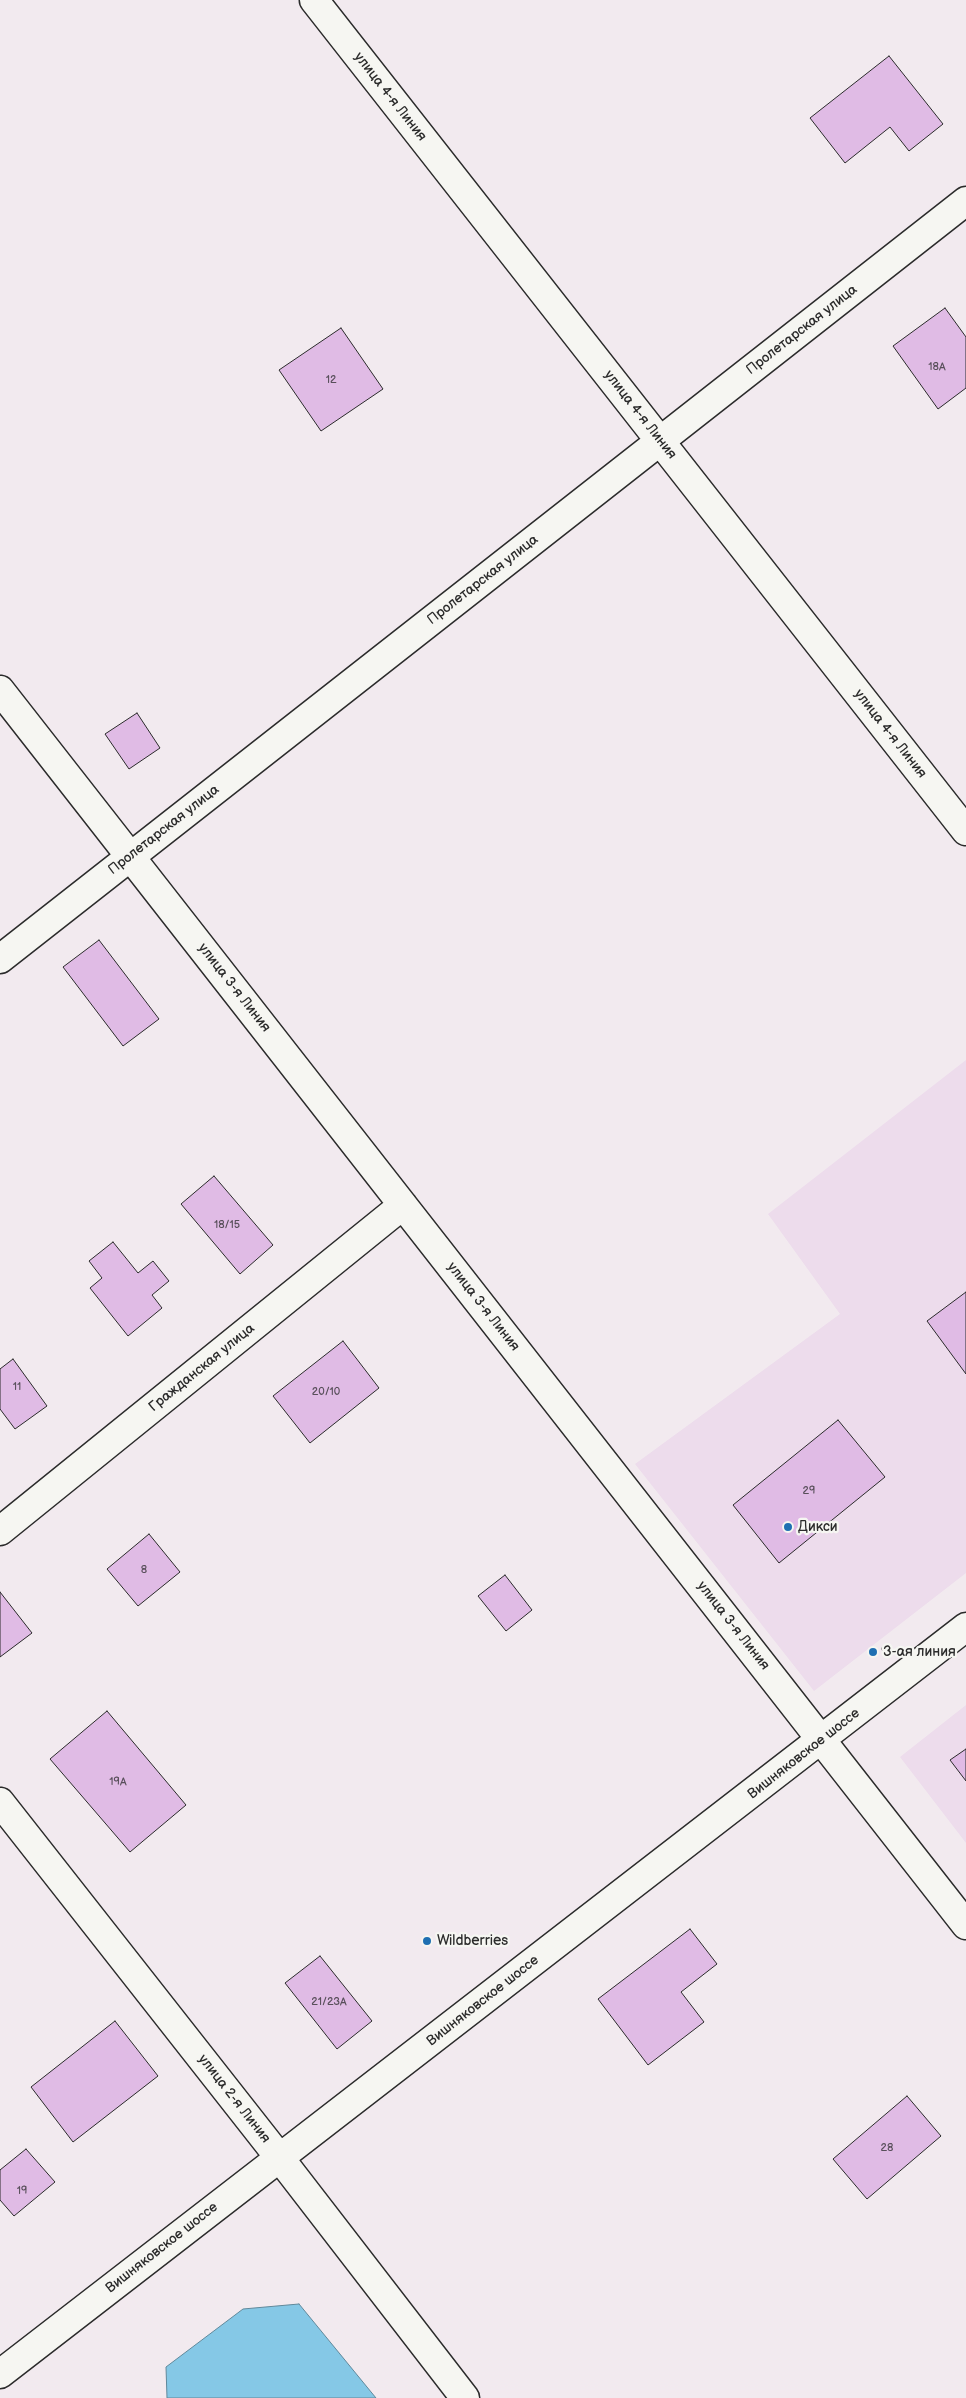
<!DOCTYPE html>
<html>
<head>
<meta charset="utf-8">
<style>
	body { margin:0 }
	canvas { display:block; background:#f2eaef }
</style>
</head>
<body>
<canvas width="966" height="2398"></canvas>
<script>
const context = document.querySelector('canvas').getContext('2d');
context.lineJoin = 'round';
function paint(path, color) { context.fillStyle = color; context.fill(path, 'evenodd'); }
const shape = rows => new Path2D(rows.map(r => 'M' + r).join(''));
function trace(path, color, width, dash) { context.strokeStyle = color; context.lineWidth = width; context.lineCap = dash ? 'butt' : 'round'; context.setLineDash(dash || []); context.stroke(path); }
function label(font, color, halo, rows, align = 'center') {
  context.font = font + ' "Balsamiq Sans",sans-serif'; context.lineWidth = 4.5; context.setLineDash([]); context.textBaseline = 'middle'; context.strokeStyle = halo; context.fillStyle = color; for (const [text, x, y, turn = 0] of rows) {
    context.save(); context.translate(x, y); context.rotate((+turn || 0) * Math.PI / 180); context.textAlign = isNaN(turn) ? turn : align; if (halo) context.strokeText(text, 0, 0); context.fillText(text, 0, 0); context.restore();
  }
}
paint(shape([
	[966,1060,966,1573,814,1691,635,1464,840,1314,768,1214],
	[966,1705,966,1843,900,1757]
]), '#eddcec');
const water = shape([
	[299,2304,376,2398,167,2398,166,2367,243,2309,299,2304]
]);
paint(water, '#85c8e6');
trace(water, '#61899b', 1);
const building = shape([
	[889,56,943,124,909,151,890,127,845,163,810,118,889,56],
	[945,308,966,337,966,388,938,409,893,346,945,308],
	[341,328,383,389,321,431,279,370,341,328],
	[137,713,160,748,129,769,105,734,137,713],
	[99,940,159,1019,123,1046,63,967,99,940],
	[214,1176,273,1245,240,1274,181,1204,214,1176],
	[113,1242,138,1273,153,1261,169,1281,152,1295,162,1308,128,1336,90,1288,102,1278,89,1261,113,1242],
	[966,1292,966,1374,927,1321,966,1292],
	[343,1341,379,1388,310,1443,273,1396,343,1341],
	[13,1359,47,1406,15,1429,0,1409,0,1369,13,1359],
	[838,1420,885,1477,779,1563,733,1505,838,1420],
	[149,1534,180,1572,138,1606,107,1569,149,1534],
	[505,1575,532,1610,506,1631,478,1596,505,1575],
	[0,1592,32,1633,0,1657,0,1592],
	[107,1711,186,1805,130,1852,50,1759,107,1711],
	[966,1749,966,1781,950,1760,966,1749],
	[690,1929,717,1964,681,1992,704,2022,648,2065,598,1999,690,1929],
	[320,1956,372,2021,337,2049,285,1983,320,1956],
	[115,2021,158,2076,73,2142,31,2087,115,2021],
	[907,2096,941,2136,867,2199,833,2159,907,2096],
	[26,2149,55,2182,14,2216,0,2200,0,2170,26,2149]
]);
paint(building, '#e0bbe5');
trace(building, '#2b2b2b', 1);
const minor = shape([
	[314,0,966,831],
	[0,690,966,1925],
	[0,959,966,201],
	[0,1531,403,1205],
	[0,1802,279,2157,465,2398],
	[0,2374,966,1627]
]);
trace(minor, '#2b2b2b', 31);
trace(shape([
	[873,1652,882,1649]
]), '#2b2b2b', 3, [5, 4]);
trace(minor, '#f6f6f2', 28);
for (const [x, y, r, color] of [
	[788,1527,5,"#1f6fb2"],
	[873,1652,5,"#1f6fb2"],
	[427,1941,5,"#1f6fb2"]
]) { const dot = new Path2D(); dot.arc(x, y, r, 0, 2 * Math.PI); context.fillStyle = color; context.fill(dot); trace(dot, '#f6f6f2', 2); }
label('11px', '#584f5a', null, [
	["18А",937,367],
	["12",331,380],
	["18/15",227,1225],
	["11",17,1387],
	["20/10",326,1392],
	["29",809,1491],
	["8",144,1570],
	["19А",118,1782],
	["21/23А",329,2002],
	["28",887,2148],
	["19",22,2191]
]);
label('14px', '#2b2b2b', '#f6f6f2', [
	["улица 4-я Линия",390,97,52],
	["Пролетарская улица",802,330,-38],
	["улица 4-я Линия",640,415,52],
	["Пролетарская улица",483,580,-38],
	["улица 4-я Линия",890,734,52],
	["Пролетарская улица",164,830,-38],
	["улица 3-я Линия",234,988,52],
	["улица 3-я Линия",483,1307,52],
	["Гражданская улица",202,1368,-39],
	["улица 3-я Линия",733,1626,52],
	["Вишняковское шоссе",804,1754,-38],
	["Вишняковское шоссе",483,2001,-38],
	["улица 2-я Линия",234,2099,52],
	["Вишняковское шоссе",162,2248,-38]
]);
label('14px', '#2b2b2b', '#f6f6f2', [
	["Дикси",798,1527],
	["3-ая линия",883,1652],
	["Wildberries",437,1941]
], 'left');
</script>
</body>
</html>
